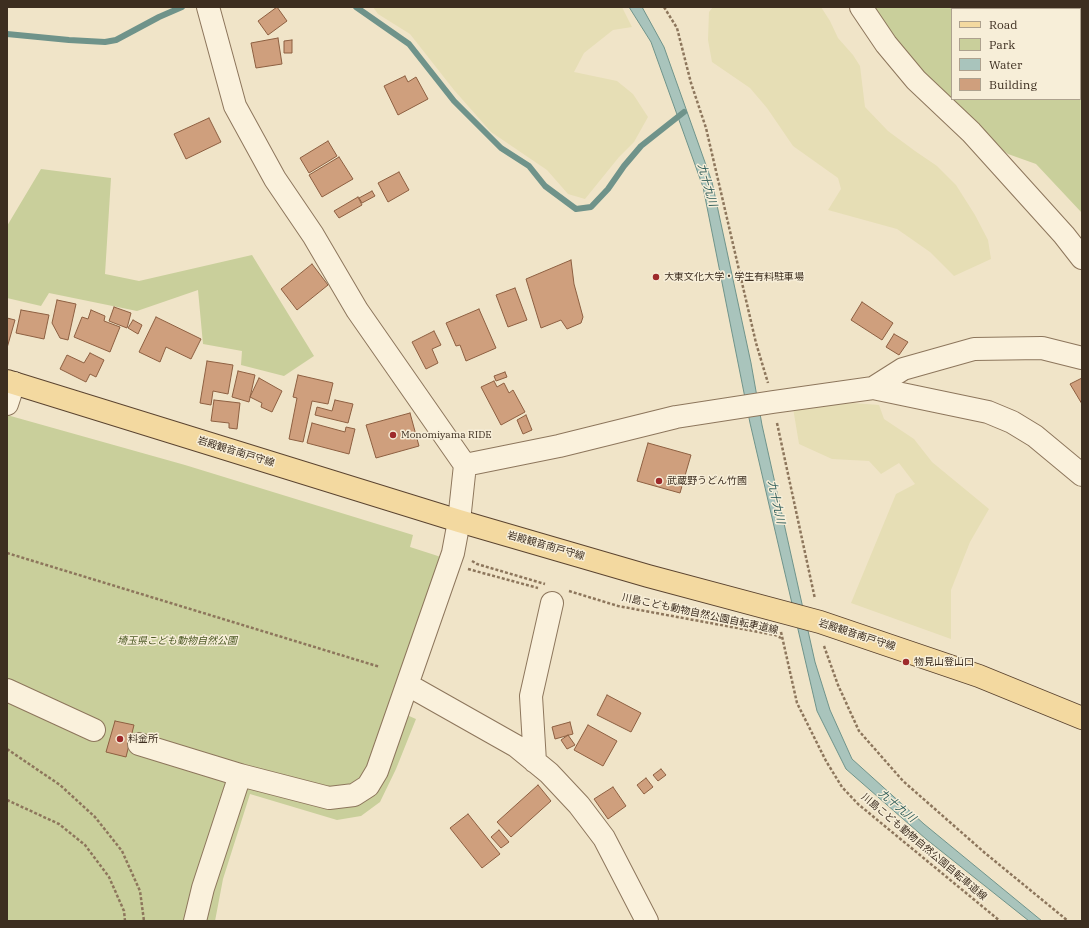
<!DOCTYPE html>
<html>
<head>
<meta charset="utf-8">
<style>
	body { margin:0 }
	#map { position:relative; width:1089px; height:928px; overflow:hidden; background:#f0e4c8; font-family:"IBM Plex Serif",serif }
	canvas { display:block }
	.frame { position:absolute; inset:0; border:8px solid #3d2e20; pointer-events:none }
	.legend { position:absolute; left:951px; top:8px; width:130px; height:92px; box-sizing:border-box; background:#f7eed8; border:1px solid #ada18e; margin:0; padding:5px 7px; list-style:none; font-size:12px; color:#3d2e20 }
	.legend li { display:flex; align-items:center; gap:8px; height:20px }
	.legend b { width:20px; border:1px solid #ada18e }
</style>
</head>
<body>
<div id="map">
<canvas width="1089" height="928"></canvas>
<div class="frame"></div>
<ul class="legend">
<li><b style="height:5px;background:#f3d9a0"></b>Road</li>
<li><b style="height:11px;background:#c9cf9b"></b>Park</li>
<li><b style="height:11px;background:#a9c4bc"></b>Water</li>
<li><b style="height:11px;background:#cf9f7d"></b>Building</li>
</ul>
</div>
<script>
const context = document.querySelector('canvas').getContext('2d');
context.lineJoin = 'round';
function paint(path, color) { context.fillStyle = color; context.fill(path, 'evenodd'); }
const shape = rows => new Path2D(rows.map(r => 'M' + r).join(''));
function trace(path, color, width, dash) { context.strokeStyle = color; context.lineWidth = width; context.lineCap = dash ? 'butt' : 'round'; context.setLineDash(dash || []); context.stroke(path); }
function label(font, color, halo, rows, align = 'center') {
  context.font = font + ' "IBM Plex Serif","Noto Sans JP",serif'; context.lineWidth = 3; context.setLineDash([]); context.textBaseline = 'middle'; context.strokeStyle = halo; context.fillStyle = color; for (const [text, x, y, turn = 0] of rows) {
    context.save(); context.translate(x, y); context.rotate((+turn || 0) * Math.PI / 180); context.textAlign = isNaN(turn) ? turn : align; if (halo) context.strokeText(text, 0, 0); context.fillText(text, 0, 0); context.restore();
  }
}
paint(shape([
	[373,7,622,7,632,27,613,30,584,53,574,72,617,81,633,94,648,117,634,142,619,157,585,199,568,194,547,170,491,132,454,90,410,34,378,14],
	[713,7,821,7,830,21,838,38,853,55,860,66,865,107,888,131,915,151,937,166,956,185,975,215,988,240,991,259,954,276,930,252,897,229,828,210,841,189,838,178,793,146,767,108,750,88,712,62,708,40,709,12],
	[853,403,879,405,884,419,914,439,932,462,989,509,970,542,951,590,951,639,851,603,896,494,915,484,899,463,881,474,869,461,832,459,799,444,793,408]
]), '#e6deb5');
paint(shape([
	[870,7,1082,7,1082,213,1036,164,1008,154,970,124,899,50],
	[952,9,1080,9,1080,99,952,99],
	[41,169,111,178,105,274,139,281,252,255,314,356,284,376,241,365,242,351,203,344,198,290,137,311,49,293,41,306,7,298,7,226],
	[7,415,185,465,413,535,410,547,441,557,393,709,416,719,396,769,380,802,361,816,337,820,250,794,223,879,215,921,7,921]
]), '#c9cf9b');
const water = shape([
	[629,7,642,7,664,47,712,182,751,363,762,425,815,662,830,710,852,759,924,824,1042,921,1029,921,926,839,846,769,817,711,750,423,703,187,651,42,629,7]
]);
paint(water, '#a9c4bc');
trace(water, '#6f938a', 1);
trace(shape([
	[356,7,409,44,454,101,501,148,529,166,545,186,576,209,591,207,608,189,624,166,641,146,684,112],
	[7,34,69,40,105,42,116,40,159,17,182,7]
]), '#6f938a', 6);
const building = shape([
	[277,7,287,21,268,35,258,21,277,7],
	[278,38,282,64,256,68,251,43,278,38],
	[292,40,292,53,284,53,284,41,292,40],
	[405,76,408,82,416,77,428,99,398,115,384,86,405,76],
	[209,118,221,142,186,159,174,134,209,118],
	[328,141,337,156,309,173,300,158,328,141],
	[339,157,353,179,322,197,309,175,339,157],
	[399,172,409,190,388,202,378,183,399,172],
	[372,191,375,196,362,203,359,198,372,191],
	[358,197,362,205,339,218,334,211,358,197],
	[571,260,574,284,583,317,581,323,567,329,561,320,541,328,526,279,571,260],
	[312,264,328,285,297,310,281,289,312,264],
	[515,288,527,320,508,327,496,295,515,288],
	[57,300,76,304,68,340,60,338,52,323,57,300],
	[862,302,893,323,882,340,851,320,862,302],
	[114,307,131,313,127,328,109,321,114,307],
	[479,309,496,348,466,361,460,345,456,346,446,323,479,309],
	[21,310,49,315,44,339,16,333,21,310],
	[91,310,105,316,104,321,120,327,110,352,74,337,82,317,88,319,91,310],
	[156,317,201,339,191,359,166,347,160,362,139,352,156,317],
	[7,318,15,320,7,348,7,318],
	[133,320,142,325,138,334,128,328,133,320],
	[434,331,441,345,432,349,438,363,426,369,412,342,434,331],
	[894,334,908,342,899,355,886,347,894,334],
	[90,353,104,360,96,377,90,374,86,382,60,369,67,355,84,363,90,353],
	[207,361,233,365,228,394,213,391,211,405,200,403,207,361],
	[238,371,255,375,249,402,232,397,238,371],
	[505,372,507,377,496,381,494,376,505,372],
	[298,375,333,383,328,404,312,401,303,442,289,439,297,398,293,397,298,375],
	[259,378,282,391,272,412,261,407,262,403,250,397,259,378],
	[1082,378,1082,404,1070,384,1082,378],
	[494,381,497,387,504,383,509,393,513,390,525,412,501,425,481,387,494,381],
	[214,400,240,403,237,429,229,428,229,423,211,421,214,400],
	[335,400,353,404,348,423,315,415,317,407,332,411,335,400],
	[410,413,419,446,376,458,366,425,410,413],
	[526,415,532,430,523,434,517,420,526,415],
	[312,423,345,432,346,427,355,429,349,454,307,443,312,423],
	[648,443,691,455,680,493,637,481,648,443],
	[607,695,641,713,631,732,597,715,607,695],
	[115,721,134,725,126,757,106,752,115,721],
	[570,722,573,734,555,739,552,727,570,722],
	[588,725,617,741,603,766,574,750,588,725],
	[568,735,575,745,567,749,561,740,568,735],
	[661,769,666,775,658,781,653,775,661,769],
	[646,778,653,787,644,794,637,785,646,778],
	[538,785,551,801,511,837,497,822,538,785],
	[613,787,626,806,608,819,594,799,613,787],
	[468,814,500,854,482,868,450,828,468,814],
	[499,830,509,842,501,848,491,837,499,830]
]);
paint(building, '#cf9f7d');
trace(building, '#8d5f41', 1);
const minor = shape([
	[861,7,886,44,916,80,971,132,1064,235,1082,258],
	[873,388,903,369,974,349,1042,348,1082,358],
	[7,404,14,383],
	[465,465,559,446,676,417,773,402,873,388,988,412,1012,422,1035,436,1082,475],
	[408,685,516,746,549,773,579,805,604,838,647,921],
	[7,690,94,730],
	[139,744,240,775,329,798,354,795,368,786,377,771,453,553,459,521,465,465,357,310,313,235,275,179,235,106,208,7],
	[535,762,531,696,552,603],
	[195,921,203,888,240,775]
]);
const major = shape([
	[7,381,459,521,648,576,820,622,979,676,1082,718]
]);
trace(minor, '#8d765c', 24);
trace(major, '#5b4430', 24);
trace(shape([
	[664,7,677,28,691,83,706,128,756,343,768,383],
	[777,423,815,599],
	[7,553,380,667],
	[472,561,477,564,545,584],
	[468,569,538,588],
	[569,591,618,606,775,635,781,638],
	[781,632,797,703,826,761,842,787,858,804,1000,921],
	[824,646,838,685,859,731,903,781,985,853,1068,921],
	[7,749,60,785,95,817,122,851,140,891,144,921],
	[7,800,59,824,85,845,109,877,124,911,125,921]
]), '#8d765c', 2.5, [3, 2]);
trace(minor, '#faf1dc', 22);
trace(major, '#f3d9a0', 22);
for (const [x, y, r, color] of [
	[656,277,4,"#9e2a2b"],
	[393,435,4,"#9e2a2b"],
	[659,481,4,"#9e2a2b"],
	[906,662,4,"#9e2a2b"],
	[120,739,4,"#9e2a2b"]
]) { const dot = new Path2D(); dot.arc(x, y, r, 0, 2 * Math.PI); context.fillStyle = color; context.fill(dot); trace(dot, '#f7eed8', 1.5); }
label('10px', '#3d2e20', '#f7eed8', [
	["大東文化大学・学生有料駐車場",664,277],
	["Monomiyama RIDE",401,435],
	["武蔵野うどん竹國",667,481],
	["物見山登山口",914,662],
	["料金所",128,739]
], 'left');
label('10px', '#3d2e20', '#f7eed8', [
	["岩殿観音南戸守線",236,452,17],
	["岩殿観音南戸守線",546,546,16],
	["川島こども動物自然公園自転車道線",700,614,12],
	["岩殿観音南戸守線",857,635,18],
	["川島こども動物自然公園自転車道線",924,847,40]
]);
label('italic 10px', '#4d5a26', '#f7eed8', [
	["埼玉県こども動物自然公園",177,641]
]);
label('italic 11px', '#2f5d5a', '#f7eed8', [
	["九十九川",707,185,74],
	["九十九川",776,502,78],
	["九十九川",897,806,40]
]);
</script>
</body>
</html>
